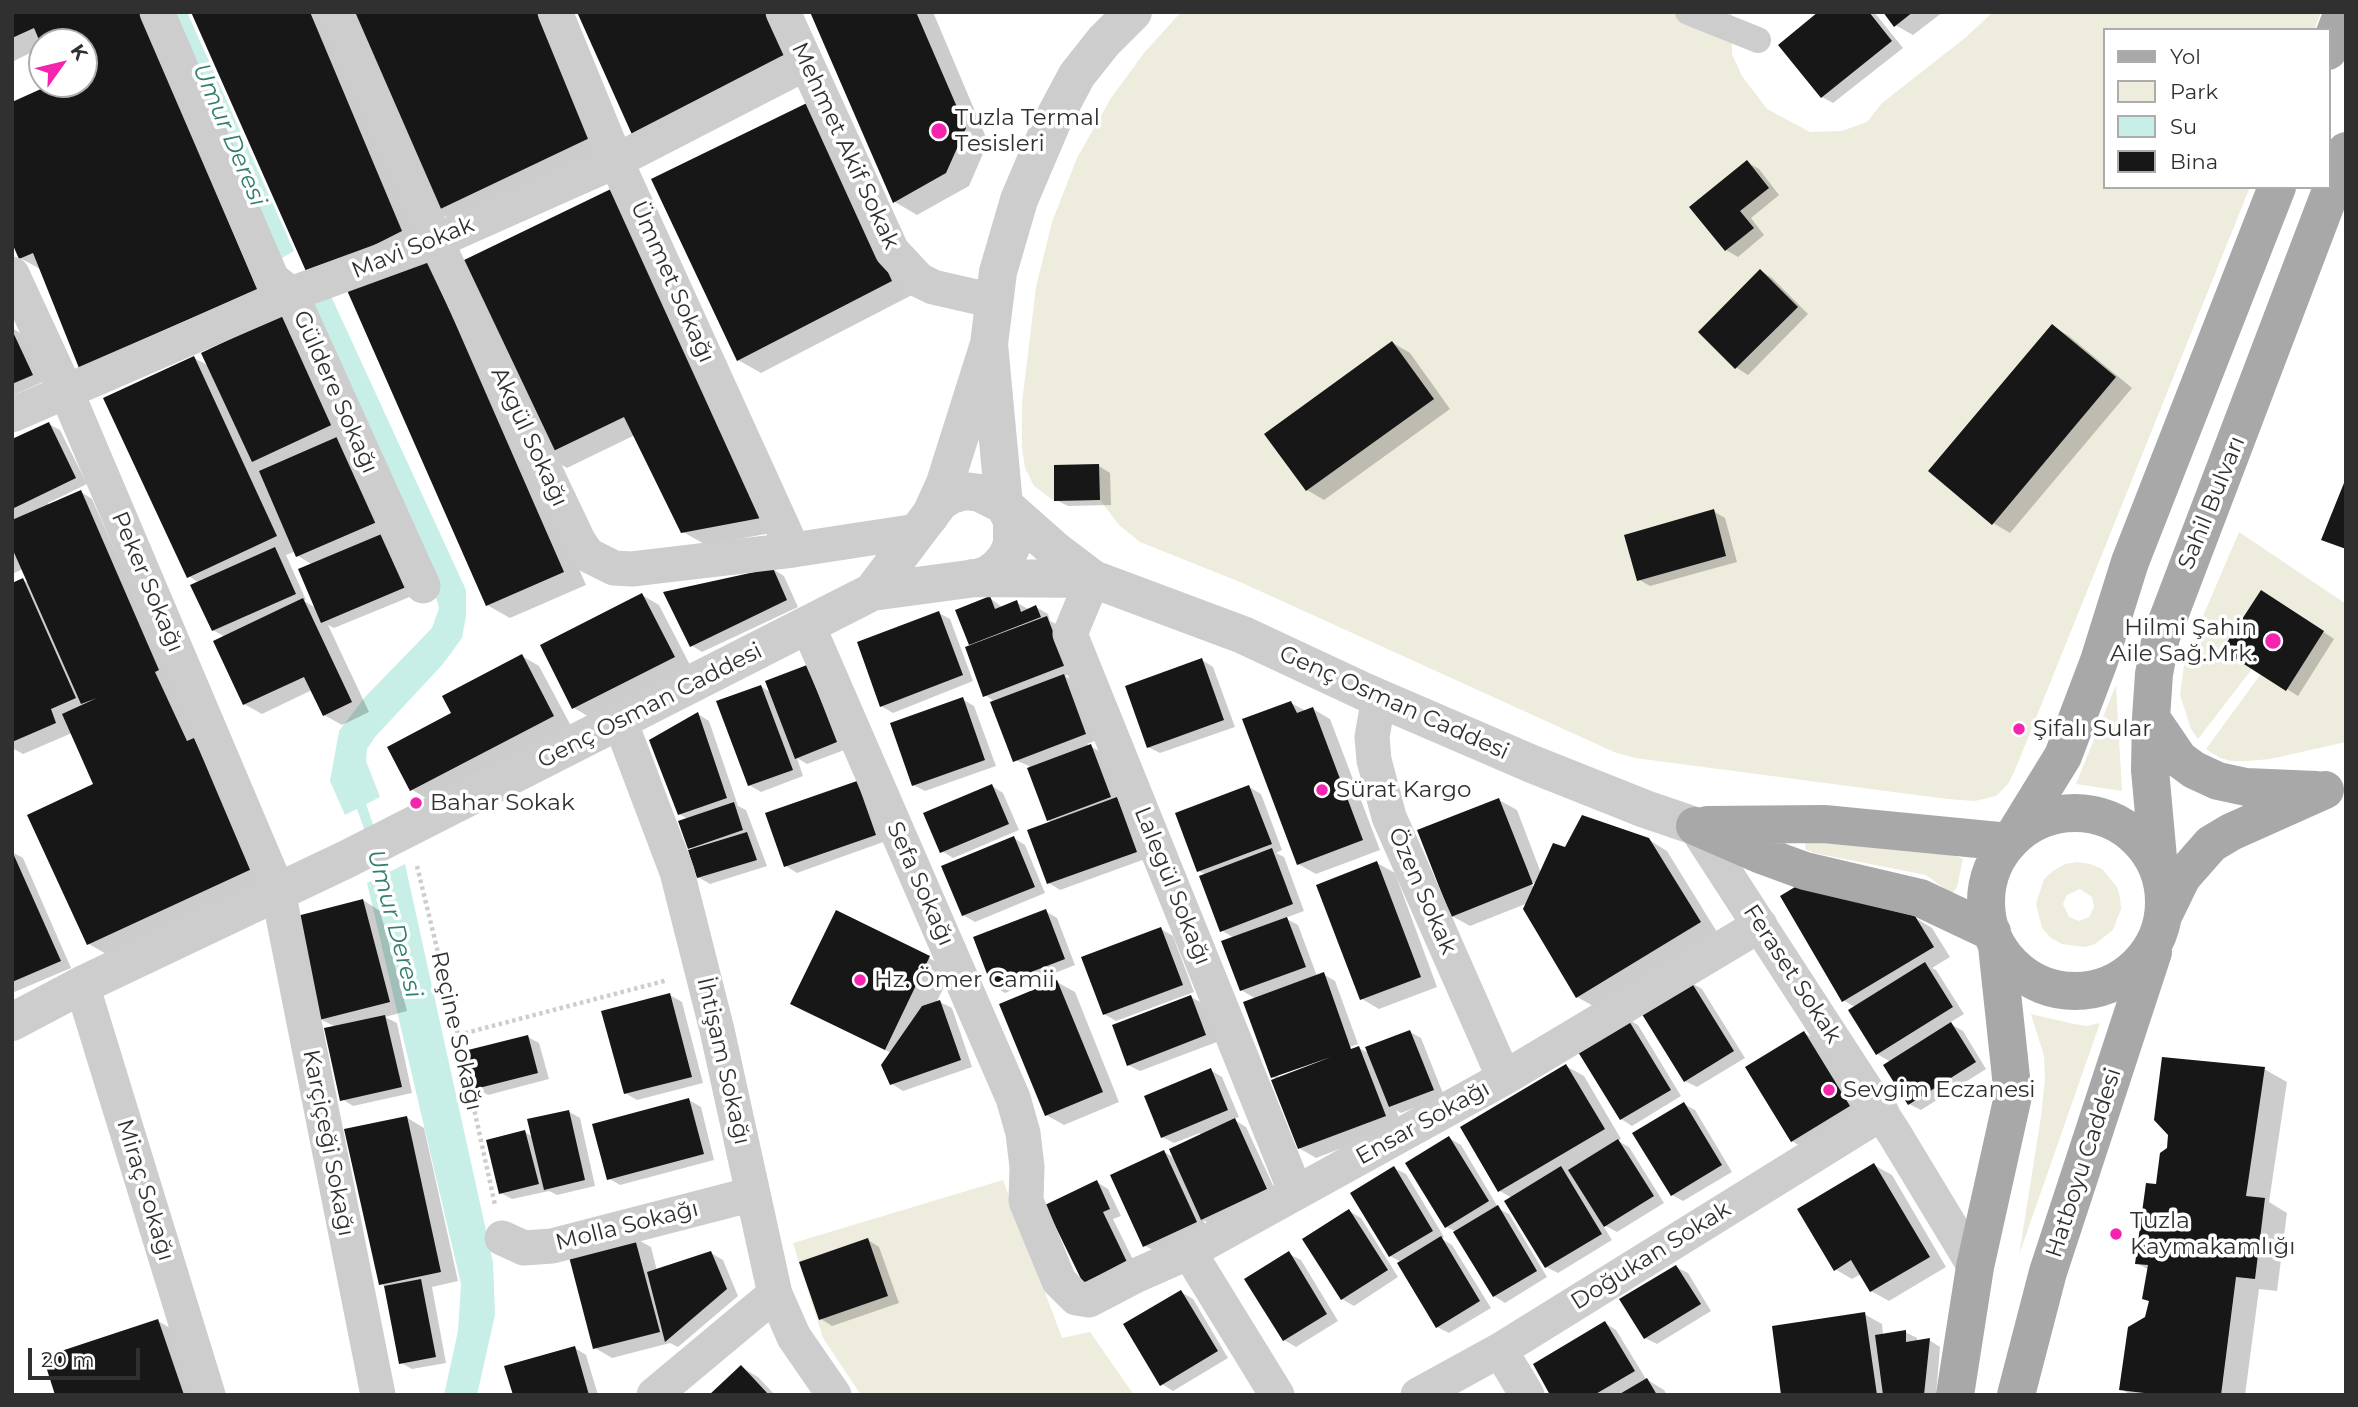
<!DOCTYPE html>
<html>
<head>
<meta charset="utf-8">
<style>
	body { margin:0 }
	#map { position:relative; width:2358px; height:1407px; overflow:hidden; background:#fff; font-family:Montserrat,sans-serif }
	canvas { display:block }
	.frame { position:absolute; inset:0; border:14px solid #303030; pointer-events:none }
	.legend { position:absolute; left:2103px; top:28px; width:228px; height:161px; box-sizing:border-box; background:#fff; border:2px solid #acacac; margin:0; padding:9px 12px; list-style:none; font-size:21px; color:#303030 }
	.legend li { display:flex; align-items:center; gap:14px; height:35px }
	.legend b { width:35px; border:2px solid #acacac }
	.north { position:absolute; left:28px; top:28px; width:70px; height:70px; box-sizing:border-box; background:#fff; border:2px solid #acacac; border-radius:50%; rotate:56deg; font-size:19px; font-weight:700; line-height:28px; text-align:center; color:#303030 }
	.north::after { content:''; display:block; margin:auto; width:24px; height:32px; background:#f524af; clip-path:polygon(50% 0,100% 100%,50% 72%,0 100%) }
	.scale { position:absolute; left:28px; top:1348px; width:112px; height:32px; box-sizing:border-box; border:4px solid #303030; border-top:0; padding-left:9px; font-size:21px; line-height:24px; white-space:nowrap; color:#303030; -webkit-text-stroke:5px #fff; paint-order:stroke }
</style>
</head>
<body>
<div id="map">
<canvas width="2358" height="1407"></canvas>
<div class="frame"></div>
<ul class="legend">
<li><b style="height:9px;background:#a8a8a8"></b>Yol</li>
<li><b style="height:19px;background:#eeecdc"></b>Park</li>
<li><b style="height:19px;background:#c7efe7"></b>Su</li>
<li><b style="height:19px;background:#171717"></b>Bina</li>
</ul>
<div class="north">K</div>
<div class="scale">20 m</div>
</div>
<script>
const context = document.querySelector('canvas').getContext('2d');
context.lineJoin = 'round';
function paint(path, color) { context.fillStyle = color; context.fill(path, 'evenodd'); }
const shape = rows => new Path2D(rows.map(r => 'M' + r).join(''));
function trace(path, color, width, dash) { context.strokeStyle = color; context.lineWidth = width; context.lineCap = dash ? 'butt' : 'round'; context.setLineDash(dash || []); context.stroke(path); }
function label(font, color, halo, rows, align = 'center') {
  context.font = font + ' Montserrat,sans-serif'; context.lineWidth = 7; context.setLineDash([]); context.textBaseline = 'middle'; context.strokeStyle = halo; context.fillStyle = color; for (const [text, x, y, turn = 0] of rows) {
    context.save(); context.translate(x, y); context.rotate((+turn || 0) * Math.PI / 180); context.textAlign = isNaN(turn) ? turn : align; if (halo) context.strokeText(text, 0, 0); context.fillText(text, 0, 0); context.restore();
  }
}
paint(shape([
	[1181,12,1732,12,1732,54,1742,76,1767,109,1810,132,1842,131,1867,122,1882,103,1965,38,1993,12,2321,12,2314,30,2104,30,2104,187,2250,187,2015,770,2008,784,1996,796,1975,801,1947,799,1635,758,1614,752,1240,582,1140,542,1119,525,1100,500,1054,501,1034,486,1025,468,1022,447,1022,403,1036,287,1052,222,1077,158,1111,98,1144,53],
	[2239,532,2346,604,2346,742,2270,759,2247,761,2231,761,2220,758,2206,749,2260,675,2252,669,2198,739,2191,729,2180,695,2185,658],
	[2116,685,2122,791,2076,784],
	[1806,841,1952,855,1963,859,1957,887,1952,894,1926,875,1814,853,1805,849],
	[2077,862,2090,864,2102,869,2117,887,2120,897,2121,909,2113,930,2095,944,2085,947,2062,944,2051,938,2042,928,2036,904,2044,879,2053,871,2065,864],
	[2080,889,2092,897,2094,907,2089,917,2079,921,2069,917,2063,904,2067,895],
	[2031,1014,2074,1024,2087,1026,2100,1023,2019,1255,2041,1117,2045,1079,2044,1056],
	[1003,1180,1062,1338,1090,1332,1134,1395,861,1395,823,1338,793,1243]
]), '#eeecdc');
paint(shape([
	[162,12,187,12,294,251,282,258,270,263],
	[331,296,466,590,466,616,462,638,443,664,375,737,367,749,366,761,380,797,345,815,330,781,339,731,365,697,432,628,439,608,434,590,305,309],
	[405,864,493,1262,495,1315,477,1395,444,1395,458,1331,461,1284,367,883]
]), '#c7efe7');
paint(shape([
	[12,12,155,12,279,302,103,379,42,270,20,258,57,84,84,84,84,42,42,42,42,47,12,62],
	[194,12,323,12,419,241,328,286],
	[353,12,614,144,453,221,435,211],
	[812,12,933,12,988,142,969,186,917,215,895,202],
	[1821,12,1874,12,1903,48,1833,103,1822,97],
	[1885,12,1943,12,1913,35,1895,25],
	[811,103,914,294,761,373,738,360],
	[1747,162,1759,169,1779,195,1751,218,1764,235,1738,257,1726,250,1692,207],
	[425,255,448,269,586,585,510,618,487,605],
	[463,263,787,530,706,545,683,532,635,435,567,468,544,455],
	[1761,271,1772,278,1808,314,1748,375,1737,368,1700,332],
	[288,313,417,594,334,628,328,625,369,712,342,725,324,715,312,690,262,714,244,704,225,637,213,630,199,583,189,576,194,358,209,366],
	[296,551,298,556,313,565,316,608,304,601,306,600,286,555],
	[2052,326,2069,336,2132,388,2010,533,1993,523],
	[12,328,22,334,43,382,12,396],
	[1393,343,1410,353,1450,409,1324,500,1307,490],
	[49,424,60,430,87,484,48,503,49,506,81,492,92,499,120,562,270,878,106,954,89,944,96,784,72,733,23,754,12,748,12,584,23,580,30,584,23,569,12,574,12,441],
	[1099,466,1110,473,1111,505,1068,506,1056,500],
	[1713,511,1725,518,1737,562,1650,586,1638,579],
	[773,569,784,576,798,607,702,652,691,645],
	[642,595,659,605,691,667,591,718,574,708],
	[990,598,1003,608,1016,602,1028,609,1036,607,1048,614,1050,621,1058,625,1076,672,1065,676,1075,682,1097,740,1087,744,1102,753,1148,858,1060,890,1049,883,1050,823,1029,766,1015,760,995,702,985,695,972,647,958,611],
	[2273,599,2334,639,2298,696,2287,689],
	[939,613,950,619,973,681,893,713,881,706],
	[522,656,539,666,571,726,429,800,411,789,453,714],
	[1202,660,1213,667,1235,727,1160,753,1148,747],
	[807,667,847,749,807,764,797,758,803,776,761,792,749,785,761,686,771,693],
	[962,699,974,706,996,766,925,791,913,785],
	[1291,703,1306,711,1313,709,1330,719,1380,850,1316,874,1298,864],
	[698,714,709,721,738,806,746,810,767,866,710,884,698,877,694,850,689,847,688,819,679,814],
	[857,783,886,841,797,873,786,866],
	[992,786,1003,793,1019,830,953,858,942,851],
	[1249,787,1261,794,1282,850,1276,853,1284,857,1304,911,1285,918,1298,925,1317,976,1323,974,1335,981,1358,1044,1278,1073,1278,1077,1359,1048,1370,1054,1410,1032,1421,1038,1444,1096,1401,1113,1396,1110,1402,1125,1316,1158,1299,1148,1277,1079,1272,1077,1256,999,1241,990,1234,938,1221,930,1206,875,1199,871],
	[1499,800,1517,810,1541,873,1566,850,1649,840,1667,851,1717,932,1595,1007,1577,997,1528,903,1470,926,1452,916],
	[1526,878,1536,884,1536,888,1525,881],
	[1014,838,1025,845,1045,893,975,922,963,915],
	[12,852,23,858,71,968,12,993],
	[1377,863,1395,873,1437,987,1379,1009,1362,999],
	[363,900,380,911,407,1011,385,1017,397,1023,412,1093,353,1106,342,1099,336,1027,320,1019],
	[1045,911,1057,918,1075,965,1005,993,993,986],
	[1914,917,1932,928,1950,957,1932,968,1936,970,1964,1014,1949,1023,1963,1031,1986,1069,1921,1110,1909,1104,1891,1062,1877,1054,1855,1007,1843,1000],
	[1161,929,1173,936,1194,992,1116,1021,1104,1014],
	[929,958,952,971,936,1003,940,1002,952,1008,972,1067,903,1091,892,1084,891,1053,793,1003],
	[1057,982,1075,992,1119,1102,1064,1125,1046,1115],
	[1690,982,1702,989,1745,1058,1697,1087,1685,1081],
	[670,995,682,1002,703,1083,637,1100,625,1093],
	[1191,997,1202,1003,1217,1042,1140,1071,1128,1065],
	[1626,1018,1638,1025,1681,1096,1632,1126,1621,1119],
	[1804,1033,1815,1039,1860,1113,1803,1148,1792,1141],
	[528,1037,539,1043,549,1079,488,1095,476,1088],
	[1566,1066,1584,1076,1621,1139,1618,1141,1629,1147,1664,1203,1617,1232,1602,1224,1612,1240,1558,1273,1546,1267,1512,1198,1500,1191,1462,1128],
	[2264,1069,2287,1082,2269,1202,2287,1213,2277,1291,2259,1289,2245,1395,2131,1395,2121,1389,2147,1318,2150,1302,2144,1298,2149,1270,2137,1263,2158,1186],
	[1210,1070,1222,1077,1239,1117,1233,1119,1246,1127,1278,1196,1214,1226,1203,1220,1208,1229,1156,1252,1144,1245,1164,1152,1175,1158,1201,1135,1200,1133,1174,1143,1162,1137],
	[689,1100,701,1107,714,1160,620,1185,608,1178],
	[1684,1104,1695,1110,1732,1172,1683,1201,1672,1195],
	[568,1111,580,1118,595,1186,557,1195,549,1191,512,1199,501,1193,525,1132,533,1137],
	[406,1117,424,1128,458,1281,432,1287,446,1363,412,1369,401,1363,386,1287,381,1284],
	[1449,1138,1461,1145,1499,1209,1509,1214,1547,1277,1505,1303,1494,1296,1455,1231,1446,1227],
	[1874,1165,1892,1175,1946,1267,1889,1301,1871,1291,1861,1274,1852,1279,1835,1269],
	[1394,1168,1406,1174,1444,1237,1442,1239,1452,1245,1491,1308,1449,1333,1437,1327,1401,1262,1390,1256,1352,1193],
	[1097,1182,1108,1189,1121,1216,1113,1219,1137,1268,1096,1288,1084,1282],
	[1349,1211,1361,1218,1398,1277,1354,1306,1342,1299],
	[633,1237,651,1247,657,1271,711,1253,723,1260,738,1296,678,1347,670,1343,612,1358,595,1348],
	[868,1240,879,1247,899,1303,832,1326,821,1319],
	[1289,1254,1301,1260,1338,1321,1296,1347,1284,1340],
	[1676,1267,1688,1273,1711,1311,1657,1344,1645,1338],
	[1181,1292,1193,1299,1228,1358,1173,1391,1162,1384],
	[1864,1314,1882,1324,1883,1335,1905,1332,1917,1338,1917,1342,1929,1340,1940,1347,1936,1395,1783,1395],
	[158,1321,175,1331,197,1395,57,1395],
	[1605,1323,1616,1330,1646,1379,1664,1390,1667,1395,1552,1395],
	[575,1348,586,1355,598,1395,515,1395],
	[741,1367,758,1377,775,1395,712,1395]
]), '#0003');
trace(shape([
	[356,795,361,805,389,885]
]), '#c7efe7', 10);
paint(shape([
	[12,12,140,12,257,289,79,368,33,253,19,259,12,243,12,102,52,84,84,84,84,42,40,42,34,28,12,38],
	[191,12,310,12,402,231,309,278],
	[352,12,546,12,598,134,434,212],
	[577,12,770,12,791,61,634,139],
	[810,12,916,12,966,128,946,173,893,203],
	[1818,12,1869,12,1892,41,1821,98,1778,45],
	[1883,12,1913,12,1894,27],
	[811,101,892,281,737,361,651,179],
	[1747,160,1769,188,1740,211,1754,228,1725,251,1689,207],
	[615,187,766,517,681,533,624,417,543,456,460,262],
	[425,254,564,572,486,606,346,288],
	[1760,269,1798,307,1735,369,1698,332],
	[289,311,340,421,252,462,201,353],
	[2052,324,2116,377,1992,525,1928,471],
	[12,330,33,375,12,384],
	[1392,341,1434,399,1306,491,1264,434],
	[194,356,277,536,187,578,103,398],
	[49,422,76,478,12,509,12,439],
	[346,433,384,519,296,557,259,471],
	[1099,464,1100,500,1054,501,1054,465],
	[2346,478,2346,549,2321,540],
	[81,490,159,670,155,672,187,741,194,738,254,868,87,945,27,815,93,784,62,714,97,698,81,704,12,548,12,520],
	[1714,509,1726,556,1637,581,1624,535],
	[384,533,406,587,321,623,298,569],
	[275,547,296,594,212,631,190,585],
	[773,568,787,600,690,647,663,592],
	[23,578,76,698,51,709,56,723,12,742,12,583],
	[2261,590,2324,631,2286,691,2222,650],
	[642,593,675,657,572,709,540,645],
	[990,596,995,609,1017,600,1021,612,1036,605,1041,617,969,645,955,610],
	[303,598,352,702,323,716,304,677,243,705,213,641],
	[939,611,963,675,880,707,857,642],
	[1047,616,1066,665,983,697,965,647],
	[522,654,554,716,410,791,387,747,451,713,442,696],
	[1202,658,1224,720,1147,748,1125,686],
	[807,665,837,742,795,759,765,681],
	[1064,674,1086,734,1013,762,990,702],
	[761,685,793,770,748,786,716,701],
	[963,697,985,760,912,786,890,723],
	[1291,701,1297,713,1313,707,1363,840,1297,865,1242,719],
	[698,712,727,798,678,815,649,740],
	[1091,744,1111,797,1047,821,1027,768],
	[857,781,876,835,784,867,765,813],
	[992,784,1009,824,940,853,923,813],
	[1249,785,1272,844,1197,872,1175,813],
	[1117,797,1137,852,1047,884,1027,830],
	[1499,798,1533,884,1451,917,1417,830],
	[734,802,743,830,688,849,678,821],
	[1582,815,1649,838,1701,922,1576,998,1523,909,1553,843,1565,847],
	[747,832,757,860,697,878,688,850],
	[1014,836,1035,887,962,916,941,866],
	[1272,848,1293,904,1220,932,1199,876],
	[12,851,61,961,12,982],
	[1377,861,1421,977,1360,1000,1316,885],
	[1795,887,1915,916,1934,947,1842,1002,1780,896],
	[363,899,390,1002,319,1020,293,917],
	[1046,909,1065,959,992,987,973,937],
	[836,910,930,956,885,1050,790,1004],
	[1287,917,1306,967,1240,991,1221,941],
	[1161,927,1183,985,1103,1015,1081,957],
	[1925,962,1953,1007,1876,1055,1848,1010],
	[1324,972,1351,1049,1359,1046,1386,1116,1298,1149,1271,1080,1331,1057,1271,1078,1243,1002],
	[1057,980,1103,1092,1045,1116,999,1004],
	[1690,980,1734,1051,1684,1082,1640,1011],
	[670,993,692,1077,624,1094,601,1011],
	[1191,995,1206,1035,1127,1066,1112,1025],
	[940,1000,961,1060,890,1085,881,1065,922,1006],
	[385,1015,402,1087,340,1101,324,1028],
	[1626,1016,1671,1090,1620,1120,1575,1047],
	[1951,1022,1976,1062,1908,1105,1883,1065],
	[1410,1030,1434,1090,1389,1107,1365,1047],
	[1804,1031,1850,1106,1791,1142,1745,1067],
	[528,1035,538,1073,475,1089,464,1051],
	[2162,1057,2265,1067,2246,1196,2265,1198,2255,1279,2236,1277,2221,1395,2161,1395,2119,1390,2128,1327,2145,1317,2149,1301,2142,1299,2148,1265,2135,1264,2146,1183,2156,1184,2160,1153,2167,1148,2168,1135,2154,1120],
	[1566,1064,1605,1129,1498,1192,1460,1127],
	[1211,1068,1228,1110,1161,1138,1144,1096],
	[689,1098,704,1154,607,1180,592,1124],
	[1684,1102,1722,1165,1671,1196,1632,1133],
	[569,1110,585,1180,544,1190,527,1119],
	[407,1116,441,1272,379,1285,344,1129],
	[1235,1118,1267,1189,1201,1220,1169,1149],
	[525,1130,539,1184,499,1194,486,1140],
	[1449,1136,1489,1201,1445,1228,1405,1163],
	[1618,1139,1654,1196,1604,1227,1568,1170],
	[1164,1150,1197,1222,1143,1247,1110,1175],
	[1874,1163,1930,1257,1870,1292,1851,1260,1834,1271,1797,1209],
	[1394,1166,1433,1231,1389,1257,1350,1193],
	[1561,1166,1602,1234,1545,1268,1504,1201],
	[1097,1180,1110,1209,1103,1212,1127,1262,1083,1283,1045,1205],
	[1498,1205,1537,1271,1493,1297,1453,1232],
	[1349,1209,1388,1270,1341,1300,1302,1239],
	[634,1235,660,1332,593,1349,568,1253],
	[1441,1236,1480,1301,1436,1328,1397,1263],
	[868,1238,888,1296,819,1320,799,1262],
	[711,1251,727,1289,665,1342,647,1272],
	[1289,1251,1327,1314,1283,1341,1244,1279],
	[1676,1265,1701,1304,1644,1339,1619,1299],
	[421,1279,436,1357,399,1364,384,1286],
	[1181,1290,1218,1351,1160,1386,1123,1324],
	[1865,1312,1877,1395,1781,1395,1772,1326],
	[158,1319,184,1395,55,1395,43,1357],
	[1605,1321,1635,1371,1594,1395,1550,1395,1533,1364],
	[1906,1330,1906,1342,1930,1338,1924,1395,1883,1395,1875,1335],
	[575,1346,589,1395,513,1395,504,1366],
	[741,1365,769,1395,709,1395],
	[1647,1378,1657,1395,1618,1395]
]), '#171717');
trace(shape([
	[417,866,458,1035,495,1205],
	[458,1035,668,980]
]), '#cdcdcd', 4.5, [3.5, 3.5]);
trace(shape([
	[1688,12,1758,40]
]), '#cdcdcd', 26);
trace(shape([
	[157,12,272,279,291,294,423,586],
	[336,12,436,241,579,542,588,555,614,568,632,569,793,550,917,531],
	[555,12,616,161,793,550],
	[783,12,892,251,919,280,933,287,994,301],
	[12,274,66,391,278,891,378,1395],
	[12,415,291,294,436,241,616,161,806,63],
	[1093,579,1070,634,1296,1193],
	[808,626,1013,1098,1023,1133,1027,1167,1026,1201,1059,1281,1076,1298,1089,1300,1135,1276,1189,1252,1504,1078,1760,925],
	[1379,697,1372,737,1374,760,1389,817,1504,1078],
	[620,721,677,872,717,1030,775,1294,794,1337,834,1395],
	[1695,826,1894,1133,1975,1267],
	[82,985,208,1395],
	[502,1238,524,1248,552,1246,753,1194],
	[1189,1252,1277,1395],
	[1500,1350,1527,1395],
	[654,1395,775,1294],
	[1418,1395,1500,1350,1882,1113]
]), '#cdcdcd', 35);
trace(shape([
	[989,344,1004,505,1012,520,1012,545,1006,558,997,568,987,575,976,578,872,592,940,502,951,495,965,491,980,493,1004,505,1056,551,1093,579,1243,635,1365,692,1532,764,1645,809,1695,826],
	[930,516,945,483,989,344,998,272,1019,200,1053,120,1077,75,1104,41,1133,12],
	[973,578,1093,579],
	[12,1022,82,985,347,859,872,592]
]), '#cdcdcd', 38);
trace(shape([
	[2328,51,2343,12],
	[2151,718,2179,759,2194,770,2218,781,2246,787,2316,790],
	'1986 902a89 89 0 1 1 178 0a89 89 0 1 1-178 0Z',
	[1707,825,1824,824,2009,842],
	[1695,826,1764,856,1805,871,1920,898,1992,932],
	[2015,834,2063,756,2099,661,2130,562,2277,187],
	[2159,869,2150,770,2151,718,2154,674,2161,637,2346,151],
	[2165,912,2182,877,2211,844,2231,832,2325,790],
	[1955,1395,1975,1267,2013,1096,1997,946],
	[2016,1395,2048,1272,2153,952]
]), '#a8a8a8', 38);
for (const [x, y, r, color] of [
	[939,131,9,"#f524af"],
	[2273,641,9,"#f524af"],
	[2019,729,7,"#f524af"],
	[1322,790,7,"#f524af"],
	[416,803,7,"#f524af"],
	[860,980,7,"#f524af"],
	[1829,1090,7,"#f524af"],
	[2116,1234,7,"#f524af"]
]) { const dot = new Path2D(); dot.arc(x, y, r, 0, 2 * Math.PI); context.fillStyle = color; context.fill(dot); trace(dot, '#fff', 2.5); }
label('23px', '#303030', '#fff', [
	["Tuzla Termal",955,118],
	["Tesisleri",955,144],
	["Hilmi Şahin",2257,628,"right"],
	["Aile Sağ.Mrk.",2257,654,"right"],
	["Şifalı Sular",2033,729],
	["Sürat Kargo",1336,790],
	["Bahar Sokak",430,803],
	["Hz. Ömer Camii",874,980],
	["Sevgim Eczanesi",1843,1090],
	["Tuzla",2130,1221],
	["Kaymakamlığı",2130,1247]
], 'left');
label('23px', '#303030', '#fff', [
	["Mehmet Akif Sokak",845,146,65],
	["Mavi Sokak",413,248,-22],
	["Ümmet Sokağı",672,282,66],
	["Güldere Sokağı",335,392,66],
	["Akgül Sokağı",529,437,65],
	["Sahil Bulvarı",2212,503,-68],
	["Peker Sokağı",147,582,67],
	["Genç Osman Caddesi",1394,703,24],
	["Genç Osman Caddesi",650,706,-27],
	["Sefa Sokağı",920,884,66],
	["Lalegül Sokağı",1172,886,68],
	["Özen Sokak",1422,891,66],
	["Feraset Sokak",1792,974,57],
	["Reçine Sokağı",456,1031,77],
	["İhtişam Sokağı",723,1061,77],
	["Ensar Sokağı",1423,1123,-29],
	["Karçiçeği Sokağı",328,1143,79],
	["Hatboyu Caddesi",2084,1163,-72],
	["Miraç Sokağı",145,1190,73],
	["Molla Sokağı",627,1226,-14],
	["Doğukan Sokak",1651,1256,-32]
]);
label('italic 24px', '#2f7e6e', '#fff', [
	["Umur Deresi",229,135,67],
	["Umur Deresi",394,924,75]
]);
</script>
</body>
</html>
